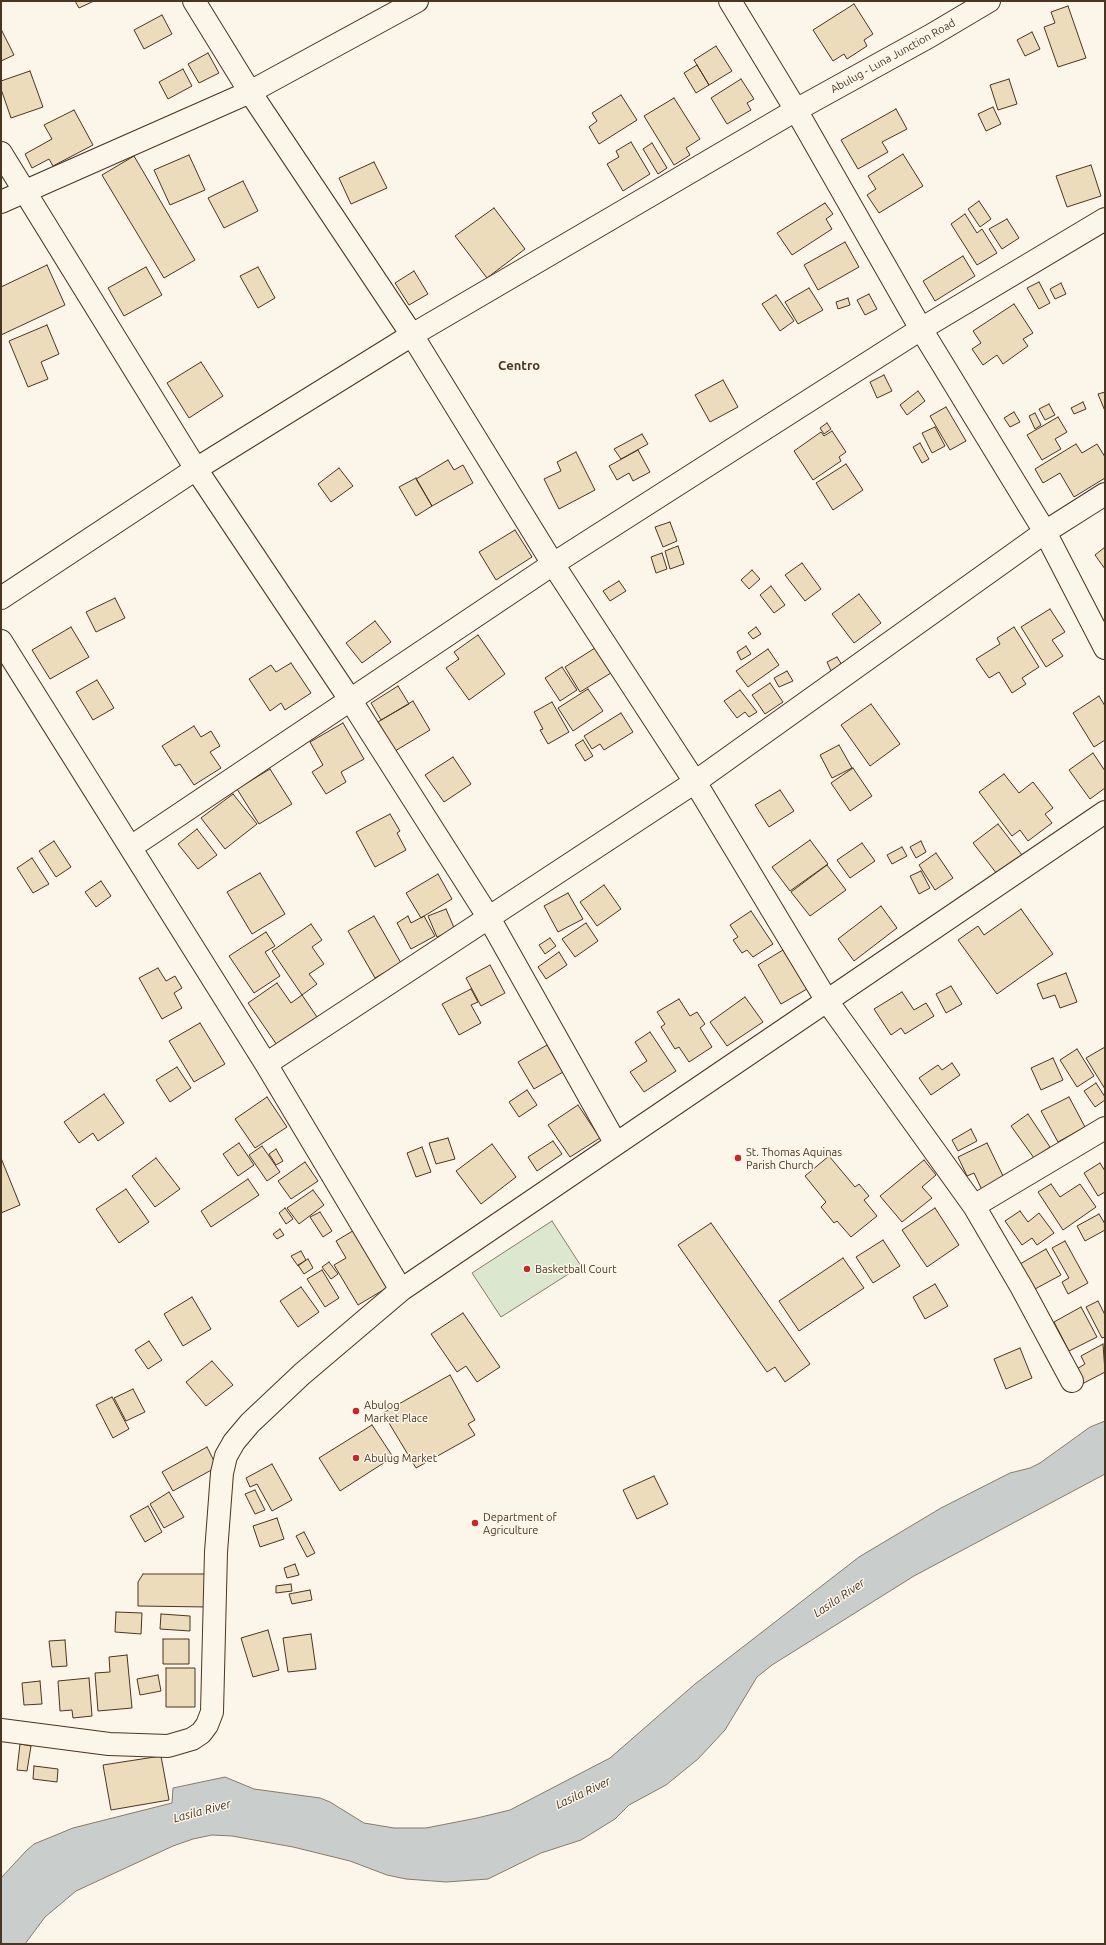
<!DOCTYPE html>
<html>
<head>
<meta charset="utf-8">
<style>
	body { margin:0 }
	#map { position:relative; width:1106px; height:1945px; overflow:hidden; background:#fbf6e9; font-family:Ubuntu,sans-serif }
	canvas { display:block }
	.frame { position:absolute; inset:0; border:2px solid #4a3520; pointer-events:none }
</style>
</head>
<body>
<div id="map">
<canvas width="1106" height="1945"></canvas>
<div class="frame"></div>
</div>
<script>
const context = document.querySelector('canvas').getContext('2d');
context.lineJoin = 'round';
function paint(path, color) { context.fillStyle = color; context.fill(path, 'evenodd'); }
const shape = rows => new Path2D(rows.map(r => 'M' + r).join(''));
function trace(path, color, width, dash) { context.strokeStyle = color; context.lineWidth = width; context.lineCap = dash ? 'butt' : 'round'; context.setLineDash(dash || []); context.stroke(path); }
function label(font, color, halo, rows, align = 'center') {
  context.font = font + ' Ubuntu,sans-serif'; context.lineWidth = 3; context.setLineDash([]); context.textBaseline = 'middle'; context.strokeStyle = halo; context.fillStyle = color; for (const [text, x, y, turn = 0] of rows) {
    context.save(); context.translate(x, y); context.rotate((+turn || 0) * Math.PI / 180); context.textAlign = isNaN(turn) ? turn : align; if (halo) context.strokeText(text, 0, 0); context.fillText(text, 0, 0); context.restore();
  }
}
const green = shape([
	[552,1221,581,1266,501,1317,472,1273,552,1221]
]);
paint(green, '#dce7d0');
trace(green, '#887966', 1);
const water = shape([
	[1105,1421,1105,1474,914,1576,772,1665,757,1677,725,1730,698,1759,666,1785,629,1805,615,1819,581,1840,541,1853,488,1879,446,1882,406,1879,387,1875,350,1861,293,1847,232,1836,212,1835,193,1839,173,1846,76,1891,45,1917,25,1944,1,1944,1,1878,26,1851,34,1844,73,1828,172,1803,173,1788,225,1777,254,1789,320,1798,330,1802,364,1823,394,1828,426,1828,477,1818,510,1810,610,1758,695,1684,859,1557,941,1508,1010,1473,1030,1468,1040,1463,1090,1427,1105,1421]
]);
paint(water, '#c9cecd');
trace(water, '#887966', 1);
const building = shape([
	[75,1,94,1,79,8,75,1],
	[854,4,873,34,864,40,867,46,847,59,844,54,833,61,813,30,854,4],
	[1068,6,1086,58,1058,67,1044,27,1055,23,1051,12,1068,6],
	[162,15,172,34,144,49,134,30,162,15],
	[1,29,14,55,1,61,1,29],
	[1032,32,1040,49,1025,56,1017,40,1032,32],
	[716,46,732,71,709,85,694,60,716,46],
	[208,53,219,73,199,83,188,64,208,53],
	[697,65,709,85,696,93,684,73,697,65],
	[183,69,192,86,168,99,159,82,183,69],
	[30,71,43,107,11,118,1,89,1,81,30,71],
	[741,79,754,99,747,103,751,110,727,124,711,98,741,79],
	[1009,79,1017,104,998,110,990,85,1009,79],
	[621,95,637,120,599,144,589,127,597,121,592,113,621,95],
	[674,98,700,139,686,148,690,155,674,165,644,116,674,98],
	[993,107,1001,124,986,131,978,114,993,107],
	[896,109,907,129,882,142,888,152,858,169,841,140,896,109],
	[74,110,93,145,53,166,49,159,32,168,25,154,52,139,44,125,74,110],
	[631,142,650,174,623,191,607,164,619,157,616,151,631,142],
	[652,143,667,168,658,174,643,149,652,143],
	[903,154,923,186,879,213,867,195,876,189,868,176,903,154],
	[189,155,205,190,170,205,154,170,189,155],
	[134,156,195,260,164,278,102,175,134,156],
	[374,162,387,188,351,204,339,178,374,162],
	[1091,165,1101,196,1067,207,1056,176,1091,165],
	[243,181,258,211,224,228,208,198,243,181],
	[979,201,991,219,980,227,968,209,979,201],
	[825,203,833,214,826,219,832,229,792,255,777,233,825,203],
	[494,208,525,249,487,278,455,236,494,208],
	[965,214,977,233,982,229,997,253,977,265,951,224,965,214],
	[1007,219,1019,238,1002,249,989,229,1007,219],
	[845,242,859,267,818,290,804,265,845,242],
	[963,256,975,276,935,301,923,281,963,256],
	[47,265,65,305,1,335,1,287,47,265],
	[146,267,162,295,124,316,108,288,146,267],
	[258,267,275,298,258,308,240,276,258,267],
	[414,271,428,294,409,305,395,283,414,271],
	[1039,282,1050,303,1039,309,1027,288,1039,282],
	[1061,283,1066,294,1055,299,1050,289,1061,283],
	[809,288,823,310,798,324,785,302,809,288],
	[869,294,877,309,865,315,857,300,869,294],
	[776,295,794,321,780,331,762,304,776,295],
	[848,298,850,305,838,309,836,302,848,298],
	[1014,304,1033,333,1023,339,1028,346,1003,364,997,355,983,365,972,349,981,343,973,331,1014,304],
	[47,325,59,354,41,362,48,379,28,387,9,341,47,325],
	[201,362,223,396,189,418,167,383,201,362],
	[884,375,892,391,877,398,870,382,884,375],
	[723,380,738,407,710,422,695,395,723,380],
	[918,391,925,401,907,415,900,405,918,391],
	[1105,392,1105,411,1098,394,1105,392],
	[1083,402,1086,409,1074,414,1071,408,1083,402],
	[1049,404,1055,415,1045,420,1039,409,1049,404],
	[946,407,966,441,950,450,930,416,946,407],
	[1014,412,1020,422,1010,427,1004,418,1014,412],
	[1035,413,1041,425,1035,429,1029,416,1035,413],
	[1058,417,1067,432,1055,439,1061,449,1042,460,1027,435,1058,417],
	[827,423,831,429,824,434,820,428,827,423],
	[935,427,945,446,932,453,922,433,935,427],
	[832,431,846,452,839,457,841,461,813,480,794,451,821,432,824,436,832,431],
	[642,434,648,444,621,459,614,449,642,434],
	[920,443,929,459,922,463,913,447,920,443],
	[1076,444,1082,453,1097,444,1105,457,1105,478,1074,497,1060,473,1043,483,1035,469,1076,444],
	[638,450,650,472,633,481,629,473,617,480,609,466,638,450],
	[576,452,595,490,559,509,544,479,561,471,557,462,576,452],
	[448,460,454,470,463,465,473,483,432,506,416,479,448,460],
	[846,464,863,490,833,510,816,483,846,464],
	[339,468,353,486,331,502,318,484,339,468],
	[416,478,432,506,416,516,399,487,416,478],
	[670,522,677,541,663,547,655,527,670,522],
	[515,530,532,557,496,580,479,552,515,530],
	[678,546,684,564,670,569,665,551,678,546],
	[1105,547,1105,569,1095,555,1105,547],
	[662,553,667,569,656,573,651,557,662,553],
	[802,563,821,589,805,601,785,575,802,563],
	[752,570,760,579,749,589,741,580,752,570],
	[619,581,626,591,610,601,603,591,619,581],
	[771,586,785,605,774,613,760,595,771,586],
	[859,594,881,623,854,643,832,614,859,594],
	[115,598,125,618,96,632,86,612,115,598],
	[1050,609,1065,632,1052,640,1063,656,1046,667,1021,627,1050,609],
	[375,621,391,642,362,663,346,643,375,621],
	[71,627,89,657,50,679,32,650,71,627],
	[756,627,761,634,753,639,748,633,756,627],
	[1014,627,1039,667,1022,678,1026,684,1012,693,999,672,989,678,976,659,1000,644,997,638,1014,627],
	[478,635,505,674,469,700,446,668,459,659,454,652,478,635],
	[746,646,751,654,741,660,737,652,746,646],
	[595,648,611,673,580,692,565,667,595,648],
	[768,649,779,665,748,687,736,671,768,649],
	[837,657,842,665,831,671,827,662,837,657],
	[291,663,311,693,285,710,281,703,270,711,249,679,271,665,276,672,291,663],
	[562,667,577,690,560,701,545,678,562,667],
	[787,671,793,681,779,687,774,678,787,671],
	[97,680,114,708,93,720,76,692,97,680],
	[770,683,783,702,765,714,752,695,770,683],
	[398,686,409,704,381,720,371,703,398,686],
	[588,689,603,711,573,731,558,708,588,689],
	[740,690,757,712,749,717,745,712,737,718,724,701,740,690],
	[1099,696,1105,706,1105,740,1094,747,1073,713,1099,696],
	[413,701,430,730,395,751,378,722,413,701],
	[552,702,569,732,548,744,540,730,543,729,534,712,552,702],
	[871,704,900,744,870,766,841,725,871,704],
	[621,713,633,732,604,750,600,744,592,749,584,736,621,713],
	[343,723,364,759,341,772,346,782,326,794,312,772,323,765,310,742,343,723],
	[194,726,201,737,211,731,220,746,210,752,221,768,194,785,180,764,175,766,162,746,194,726],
	[583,740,593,756,585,761,575,745,583,740],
	[839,745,852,768,832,778,820,755,839,745],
	[1093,753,1105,771,1105,788,1090,799,1069,770,1093,753],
	[453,757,471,784,444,802,425,775,453,757],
	[853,768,872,796,850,811,831,783,853,768],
	[270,769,292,804,259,824,237,789,270,769],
	[1004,774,1019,793,1033,782,1053,808,1045,814,1052,823,1028,841,1020,830,1012,836,979,792,1004,774],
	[780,790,794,811,769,827,755,805,780,790],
	[233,794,257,824,225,849,201,818,233,794],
	[390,814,400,831,397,833,406,850,375,867,356,832,390,814],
	[998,824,1022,855,997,874,973,843,998,824],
	[197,829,217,855,198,869,178,844,197,829],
	[810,840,828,864,790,891,772,867,810,840],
	[54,841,71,867,56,877,39,851,54,841],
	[921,841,926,852,916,858,910,847,921,841],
	[862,843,875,861,850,878,837,860,862,843],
	[902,847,907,856,892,864,887,855,902,847],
	[936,853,953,878,935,890,919,865,936,853],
	[32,858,49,884,33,893,17,868,32,858],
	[827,865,846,890,810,916,791,892,827,865],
	[921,871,930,888,919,894,910,876,921,871],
	[260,873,285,914,252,934,227,892,260,873],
	[438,874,452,899,421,918,406,893,438,874],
	[101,881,111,896,96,907,85,892,101,881],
	[604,885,621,909,597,926,580,902,604,885],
	[568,893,583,919,558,932,544,906,568,893],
	[881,906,897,928,854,961,838,939,881,906],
	[446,909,455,930,437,937,428,916,446,909],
	[1021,909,1053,954,997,994,958,940,978,926,984,935,1021,909],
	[751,911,773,944,753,957,747,950,742,953,733,940,738,937,730,925,751,911],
	[374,916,401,963,375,978,348,931,374,916],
	[408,916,411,923,424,916,435,936,411,949,397,923,408,916],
	[586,923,598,941,575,957,562,939,586,923],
	[311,924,322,940,312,947,324,964,309,974,317,984,302,995,272,951,311,924],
	[266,932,275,946,265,952,280,976,254,993,229,956,266,932],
	[550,938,556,946,545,954,539,945,550,938],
	[783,950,807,989,781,1004,758,965,783,950],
	[559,952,567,965,546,979,538,967,559,952],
	[490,965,505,993,481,1006,466,978,490,965],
	[158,968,166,981,175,976,182,988,174,993,182,1008,162,1019,139,978,158,968],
	[1066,973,1077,1002,1060,1008,1055,995,1043,999,1037,984,1066,973],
	[277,983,291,1003,302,995,317,1017,277,1045,248,1003,277,983],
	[951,986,962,1004,946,1013,936,994,951,986],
	[471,989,478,1002,471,1005,481,1023,459,1035,442,1004,471,989],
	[902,992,914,1010,926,1003,934,1016,905,1034,901,1028,891,1035,874,1009,902,992],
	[745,997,763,1022,727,1046,710,1022,745,997],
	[679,999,690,1016,697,1012,705,1024,700,1028,712,1047,689,1062,679,1047,675,1049,661,1027,665,1024,657,1012,679,999],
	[200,1023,225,1064,194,1082,169,1041,200,1023],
	[650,1032,676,1071,644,1092,630,1072,647,1061,635,1042,650,1032],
	[547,1045,563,1072,534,1089,518,1062,547,1045],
	[1105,1047,1105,1089,1086,1058,1105,1047],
	[1077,1049,1094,1076,1077,1087,1060,1060,1077,1049],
	[1053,1058,1063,1080,1041,1090,1031,1068,1053,1058],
	[952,1063,960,1075,931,1095,919,1078,938,1065,942,1070,952,1063],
	[177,1067,191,1088,170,1102,156,1080,177,1067],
	[1096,1083,1105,1097,1105,1100,1095,1107,1084,1091,1096,1083],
	[527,1090,537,1105,519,1117,509,1102,527,1090],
	[104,1094,124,1123,98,1141,93,1133,79,1143,64,1122,104,1094],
	[267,1097,287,1127,255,1148,235,1119,267,1097],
	[1069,1097,1085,1127,1058,1142,1041,1111,1069,1097],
	[578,1105,600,1138,570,1157,548,1125,578,1105],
	[1028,1114,1050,1147,1034,1158,1011,1126,1028,1114],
	[971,1129,977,1141,958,1151,952,1140,971,1129],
	[448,1138,455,1159,436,1164,429,1143,448,1138],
	[553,1141,562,1154,537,1171,528,1157,553,1141],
	[239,1143,254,1165,238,1176,223,1154,239,1143],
	[987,1143,1004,1178,982,1190,974,1173,967,1176,958,1157,987,1143],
	[492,1144,516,1177,481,1204,456,1171,492,1144],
	[262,1146,280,1172,267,1181,249,1155,262,1146],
	[422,1147,431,1172,416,1177,407,1153,422,1147],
	[276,1149,283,1161,276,1165,269,1154,276,1149],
	[829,1156,855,1187,859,1184,869,1196,864,1200,877,1216,851,1237,837,1221,834,1223,821,1207,826,1202,805,1176,829,1156],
	[1,1158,20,1205,1,1213,1,1158],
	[156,1158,180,1189,155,1207,132,1176,156,1158],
	[924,1160,936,1175,922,1187,932,1198,902,1222,880,1196,924,1160],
	[305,1162,318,1181,291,1199,278,1181,305,1162],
	[1100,1163,1105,1171,1105,1192,1098,1196,1084,1173,1100,1163],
	[248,1179,259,1195,211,1227,201,1211,248,1179],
	[1051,1184,1060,1197,1080,1184,1096,1207,1063,1230,1038,1192,1051,1184],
	[126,1189,149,1222,119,1243,96,1209,126,1189],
	[313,1190,324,1205,299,1224,287,1208,313,1190],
	[285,1208,293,1219,286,1224,279,1213,285,1208],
	[935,1208,959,1245,927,1267,902,1230,935,1208],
	[1020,1211,1028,1222,1039,1213,1054,1233,1037,1245,1032,1238,1022,1245,1005,1221,1020,1211],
	[320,1212,332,1231,323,1237,310,1217,320,1212],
	[1099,1214,1105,1224,1105,1230,1085,1241,1077,1226,1099,1214],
	[711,1223,810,1364,785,1382,775,1367,767,1372,678,1245,711,1223],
	[280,1229,284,1235,277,1239,273,1234,280,1229],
	[356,1229,390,1286,358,1305,334,1265,346,1258,336,1241,356,1229],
	[883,1240,900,1266,873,1283,856,1257,883,1240],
	[1065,1241,1088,1283,1068,1294,1062,1282,1069,1278,1052,1248,1065,1241],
	[1046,1249,1061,1275,1035,1289,1020,1264,1046,1249],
	[301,1251,306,1260,298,1266,291,1256,301,1251],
	[843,1258,864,1288,799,1331,779,1301,843,1258],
	[308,1259,313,1268,304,1274,298,1265,308,1259],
	[329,1262,338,1274,331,1279,322,1267,329,1262],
	[322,1270,339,1298,325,1307,307,1279,322,1270],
	[935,1284,948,1306,925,1319,913,1297,935,1284],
	[301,1287,319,1312,298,1327,280,1301,301,1287],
	[192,1297,211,1329,183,1346,164,1314,192,1297],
	[1098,1301,1105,1315,1105,1337,1102,1338,1086,1307,1098,1301],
	[1081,1307,1097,1337,1069,1351,1054,1322,1081,1307],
	[463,1313,500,1367,477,1382,466,1366,457,1372,431,1334,463,1313],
	[149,1341,162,1360,148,1369,135,1350,149,1341],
	[1103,1344,1105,1372,1082,1384,1075,1370,1085,1364,1081,1356,1103,1344],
	[1020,1348,1032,1378,1006,1389,994,1359,1020,1348],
	[212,1361,233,1385,206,1406,186,1382,212,1361],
	[450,1375,475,1420,468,1424,475,1435,416,1468,383,1413,450,1375],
	[133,1389,145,1412,126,1421,114,1398,133,1389],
	[112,1397,129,1429,113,1438,96,1405,112,1397],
	[372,1425,393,1457,340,1491,319,1458,372,1425],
	[207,1447,217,1467,173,1491,162,1472,207,1447],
	[272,1464,292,1500,272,1511,257,1484,250,1487,246,1478,272,1464],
	[654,1476,668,1504,637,1519,623,1490,654,1476],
	[255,1490,265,1510,255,1514,245,1494,255,1490],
	[169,1492,184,1517,164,1528,150,1504,169,1492],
	[148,1506,162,1532,145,1542,130,1516,148,1506],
	[277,1518,284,1539,260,1547,253,1526,277,1518],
	[304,1532,315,1553,307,1557,296,1536,304,1532],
	[295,1564,299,1575,287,1578,284,1568,295,1564],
	[143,1574,208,1574,208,1607,138,1606,138,1582,143,1574],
	[291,1584,292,1591,276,1593,276,1586,291,1584],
	[310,1590,312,1600,292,1604,289,1594,310,1590],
	[116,1612,142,1613,141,1634,115,1632,116,1612],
	[161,1614,190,1616,190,1631,160,1629,161,1614],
	[268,1630,279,1670,253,1677,241,1638,268,1630],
	[311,1634,316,1669,288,1672,283,1638,311,1634],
	[163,1639,189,1639,189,1664,163,1664,163,1639],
	[65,1640,67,1666,52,1667,49,1641,65,1640],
	[127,1655,132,1708,98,1711,95,1673,110,1672,109,1657,127,1655],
	[166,1668,195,1668,195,1707,166,1707,166,1668],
	[158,1675,161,1691,140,1695,137,1679,158,1675],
	[89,1678,92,1716,73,1718,72,1710,60,1711,58,1681,89,1678],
	[40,1681,42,1704,24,1705,22,1683,40,1681],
	[20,1744,31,1746,27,1771,17,1770,20,1744],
	[161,1756,169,1800,111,1810,103,1765,161,1756],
	[34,1766,58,1769,57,1782,33,1779,34,1766]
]);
paint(building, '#ecdcbc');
trace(building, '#4a3520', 1);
const minor = shape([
	[194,1,250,92,412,335,553,564,695,782,827,1001,974,1206,1022,1288,1072,1381],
	[1,153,196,469,351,701,489,918,616,1144],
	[1,202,250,92,417,1],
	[1,598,196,469,412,335,796,110,921,329,1045,532,1105,648],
	[1,641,266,1064,401,1290],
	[131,847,553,564,921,329,1105,219],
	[266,1064,695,782,1045,532,1105,494],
	[974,1206,1105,1128],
	[1,1730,109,1744,168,1746,192,1739,201,1733,207,1725,212,1712,216,1552,222,1473,226,1456,234,1442,250,1423,302,1374,401,1290,1105,812]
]);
const major = shape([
	[730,1,796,110,930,36,989,1]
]);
trace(minor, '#4a3520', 24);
trace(major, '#4a3520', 24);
trace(minor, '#fbf6e9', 22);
trace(major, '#fbf6e9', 22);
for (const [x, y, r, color] of [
	[738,1158,4,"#c62828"],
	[527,1269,4,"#c62828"],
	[356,1411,4,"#c62828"],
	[356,1458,4,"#c62828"],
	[475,1523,4,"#c62828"]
]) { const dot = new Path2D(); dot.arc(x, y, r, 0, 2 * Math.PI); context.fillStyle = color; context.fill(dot); trace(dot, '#fbf6e9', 1.5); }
label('11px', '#4a3520', '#fbf6e9', [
	["Abulug - Luna Junction Road",893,56,-29]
]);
label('11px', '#4a3520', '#fbf6e9', [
	["St. Thomas Aquinas",746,1152],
	["Parish Church",746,1165],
	["Basketball Court",535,1269],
	["Abulog",364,1405],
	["Market Place",364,1418],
	["Abulug Market",364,1458],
	["Department of",483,1517],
	["Agriculture",483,1530]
], 'left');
label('italic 12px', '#4a3520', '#fbf6e9', [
	["Lasila River",839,1598,-34],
	["Lasila River",583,1793,-25],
	["Lasila River",202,1811,-15]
]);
label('bold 13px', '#4a3520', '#fbf6e9', [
	["Centro",519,366]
]);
</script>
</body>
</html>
